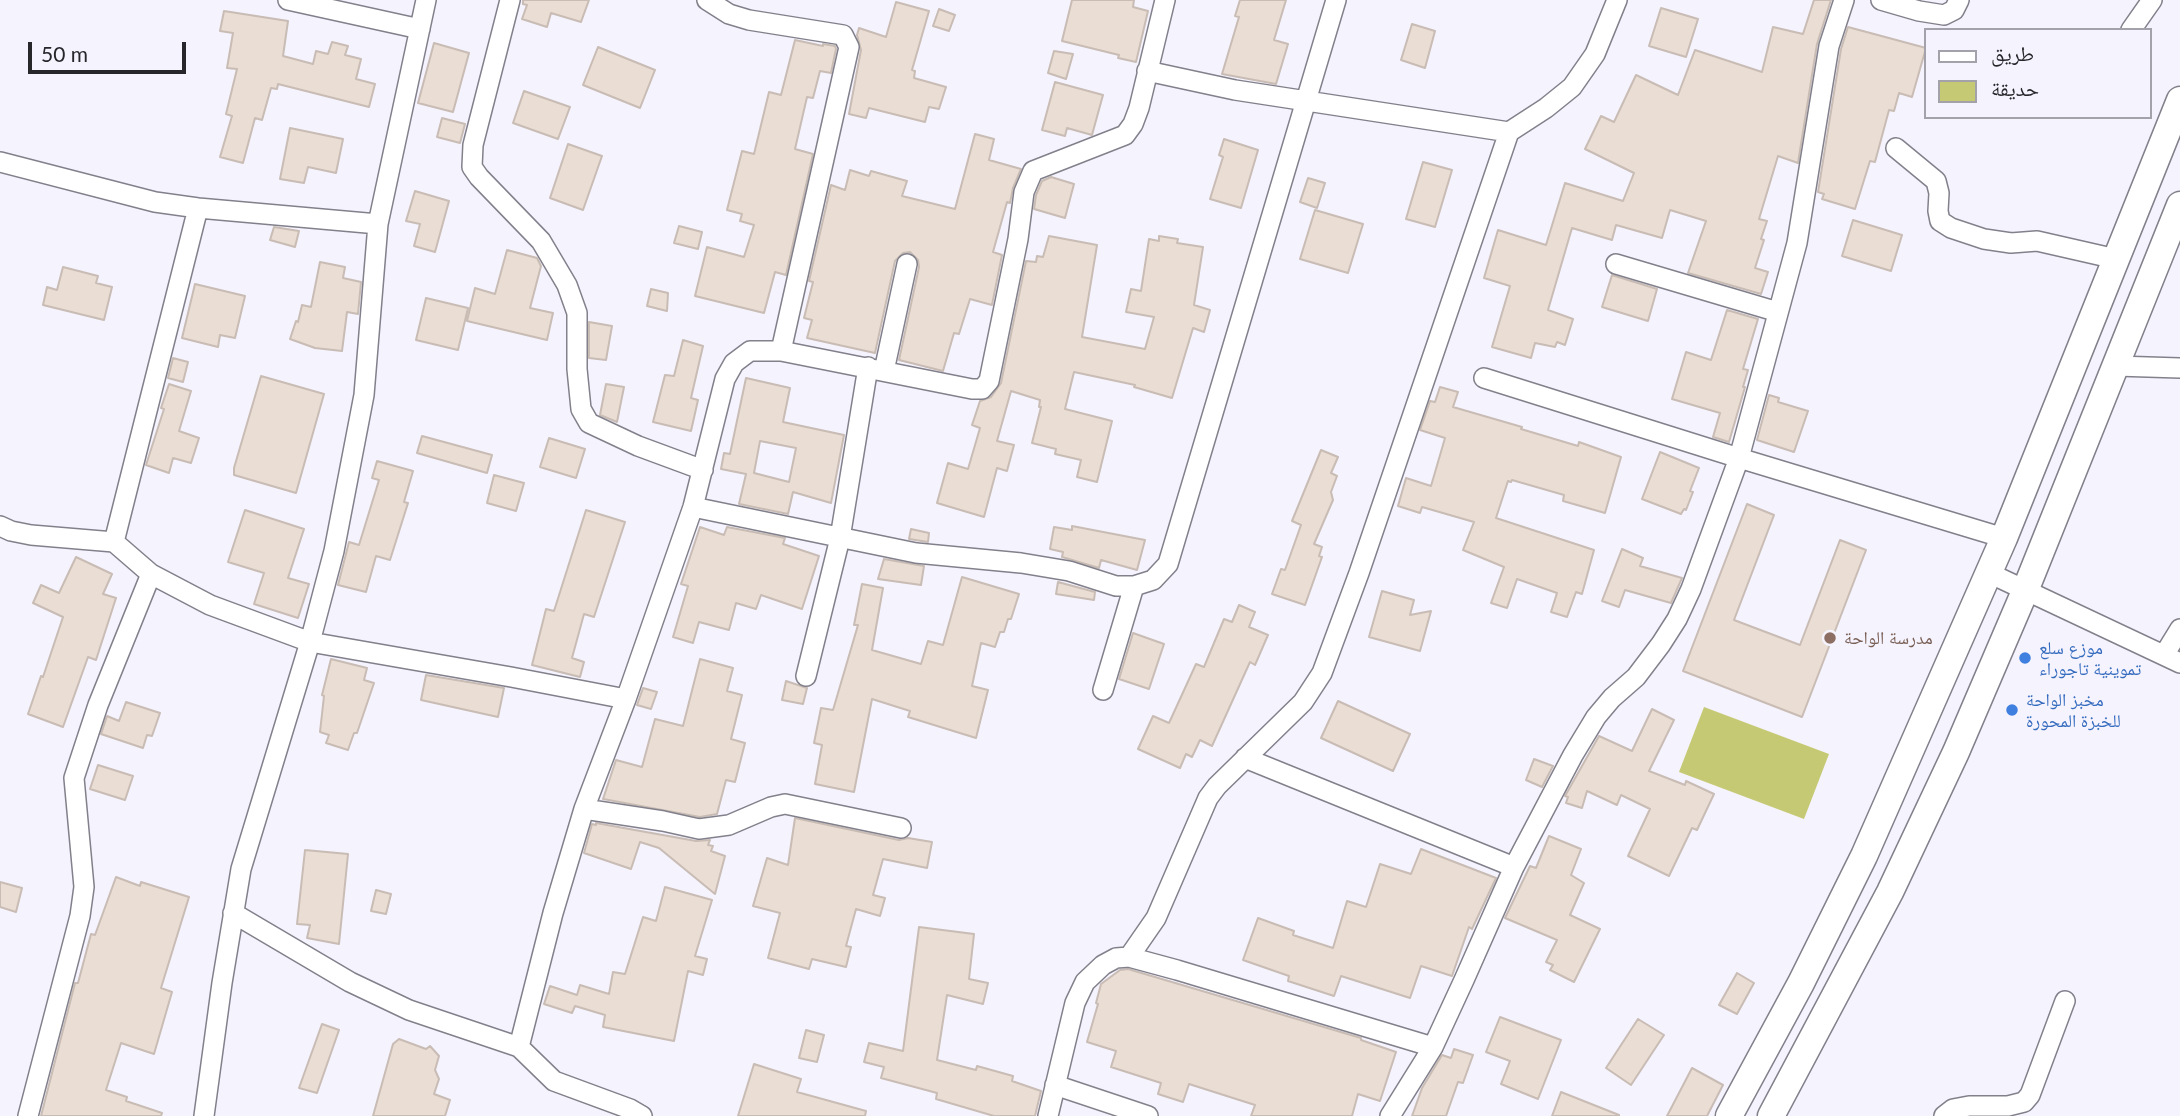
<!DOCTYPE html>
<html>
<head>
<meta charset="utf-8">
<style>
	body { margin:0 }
	#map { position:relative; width:2180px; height:1116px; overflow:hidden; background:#f5f3fe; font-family:Lato,"Noto Naskh Arabic",sans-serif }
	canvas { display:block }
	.legend { position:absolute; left:1924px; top:28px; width:228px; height:91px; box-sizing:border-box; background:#f5f3fe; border:2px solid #a3a1aa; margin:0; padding:9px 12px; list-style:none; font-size:21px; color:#27262b }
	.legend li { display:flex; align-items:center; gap:14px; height:35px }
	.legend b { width:35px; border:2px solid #a3a1aa }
	.scale { position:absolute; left:28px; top:42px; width:158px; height:32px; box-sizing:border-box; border:4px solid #27262b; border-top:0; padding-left:9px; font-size:21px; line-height:24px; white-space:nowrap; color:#27262b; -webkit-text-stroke:5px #f5f3fe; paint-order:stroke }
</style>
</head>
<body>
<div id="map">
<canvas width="2180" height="1116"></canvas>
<ul class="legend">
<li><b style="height:9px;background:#fff"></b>طريق</li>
<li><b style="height:19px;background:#c6c974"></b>حديقة</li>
</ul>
<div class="scale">50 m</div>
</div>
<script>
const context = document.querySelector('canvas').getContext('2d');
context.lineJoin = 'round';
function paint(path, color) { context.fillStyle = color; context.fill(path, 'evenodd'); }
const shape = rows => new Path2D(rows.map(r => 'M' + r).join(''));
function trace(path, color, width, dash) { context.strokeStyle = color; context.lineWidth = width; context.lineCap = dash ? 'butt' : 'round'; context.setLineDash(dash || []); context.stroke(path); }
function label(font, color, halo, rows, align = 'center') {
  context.font = font + ' Lato,"Noto Naskh Arabic",sans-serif'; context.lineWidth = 6; context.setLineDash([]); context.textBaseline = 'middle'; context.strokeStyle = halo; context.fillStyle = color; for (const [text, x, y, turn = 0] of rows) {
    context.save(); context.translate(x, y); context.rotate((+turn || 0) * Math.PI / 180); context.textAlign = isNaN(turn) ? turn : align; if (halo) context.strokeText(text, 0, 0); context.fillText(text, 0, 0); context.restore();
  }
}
paint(shape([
	[1704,707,1829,754,1804,819,1679,772]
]), '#c6c974');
const building = shape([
	[523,0,589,0,581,22,551,13,547,27,522,19,527,5,523,4,523,0],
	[1072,0,1134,0,1133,7,1148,11,1136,62,1118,58,1119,55,1062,41,1072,0],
	[1240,0,1286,0,1274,40,1288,44,1276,84,1222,74,1239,17,1235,16,1240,0],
	[1814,0,1831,0,1817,44,1798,163,1778,156,1759,219,1767,221,1761,239,1764,240,1755,268,1768,272,1761,294,1688,273,1706,221,1670,210,1662,238,1616,225,1612,240,1572,228,1548,310,1573,319,1565,345,1557,342,1555,347,1535,343,1531,358,1492,347,1510,286,1484,278,1498,230,1546,245,1565,183,1623,201,1634,173,1585,149,1601,116,1614,122,1636,75,1678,95,1695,50,1762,72,1773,27,1803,34,1814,0],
	[896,2,929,11,912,70,915,71,914,78,946,87,939,109,929,107,925,122,869,108,866,118,849,114,861,50,857,35,859,28,886,37,896,2],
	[1661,8,1698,19,1686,57,1649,46,1661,8],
	[939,9,955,15,949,31,933,26,939,9],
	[224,11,288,21,283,56,313,64,316,51,328,54,332,42,348,46,345,55,361,59,356,79,375,84,369,107,278,84,277,89,271,88,262,120,255,118,243,163,220,157,232,116,226,114,237,69,227,68,233,33,220,31,224,11],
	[1412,24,1435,31,1425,68,1401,60,1412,24],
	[1848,27,1926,48,1912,97,1899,93,1894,111,1889,110,1875,162,1870,161,1855,209,1822,199,1824,194,1818,192,1841,49,1848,27],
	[795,40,823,46,823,44,835,46,836,49,831,73,820,71,813,98,807,97,795,149,813,154,786,275,775,272,764,313,695,296,707,247,744,257,754,225,740,221,742,214,727,210,742,151,754,154,769,92,781,95,795,40],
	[434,43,469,53,453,112,418,103,434,43],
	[598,47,655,70,640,108,583,85,598,47],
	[1054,51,1073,54,1066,79,1048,73,1054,51],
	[1055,82,1103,95,1092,135,1067,128,1065,136,1042,130,1055,82],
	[524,91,570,107,558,139,513,123,524,91],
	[442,118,465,124,460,143,437,137,442,118],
	[290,128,343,139,336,173,308,167,304,183,280,179,290,128],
	[975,134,994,139,989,160,1021,169,1013,188,1010,203,1007,202,993,252,1002,255,992,305,970,299,959,334,954,333,943,371,899,360,919,267,918,260,910,252,903,253,895,261,875,353,807,338,812,320,804,318,813,282,809,281,831,185,845,190,850,170,869,176,871,171,907,181,902,196,955,209,975,134],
	[1224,139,1258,150,1241,208,1210,199,1223,157,1219,155,1224,139],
	[568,144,602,156,583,210,550,198,568,144],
	[1423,162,1452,170,1435,227,1406,219,1423,162],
	[1051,177,1074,184,1065,218,1034,209,1036,195,1042,181,1051,177],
	[1308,178,1325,183,1317,208,1300,202,1308,178],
	[415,191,449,201,435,252,414,246,420,224,406,221,415,191],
	[1315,210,1363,224,1348,273,1300,259,1315,210],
	[1853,220,1902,235,1891,271,1842,256,1853,220],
	[679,226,702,232,698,249,674,243,679,226],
	[274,227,299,231,295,247,270,240,274,227],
	[1049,236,1097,245,1082,337,1145,349,1154,317,1126,312,1131,289,1141,291,1149,239,1159,241,1159,236,1178,239,1177,243,1203,247,1194,305,1210,310,1204,332,1193,328,1172,398,1134,387,1135,385,1074,372,1065,409,1112,421,1097,482,1077,477,1081,460,1055,454,1056,449,1032,443,1041,407,1039,407,1040,400,1011,391,997,441,1014,445,1007,471,997,468,984,517,937,503,948,463,968,469,980,428,972,425,980,401,991,397,1001,383,1026,261,1036,262,1037,256,1043,257,1049,236],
	[507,250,537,258,541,266,530,308,553,313,547,340,467,321,475,288,495,294,507,250],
	[320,262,345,267,343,278,361,282,358,314,347,312,342,351,315,348,290,339,296,321,298,322,302,305,311,307,320,262],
	[63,267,98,276,96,283,112,287,104,320,43,305,47,287,57,290,63,267],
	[1612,275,1657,289,1648,321,1602,307,1612,275],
	[195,284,245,296,235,338,220,335,218,347,182,338,195,284],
	[651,289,668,293,667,311,647,306,651,289],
	[426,298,468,308,458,350,416,340,426,298],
	[1727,310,1758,319,1743,369,1748,370,1743,387,1745,387,1729,442,1713,437,1720,413,1672,399,1686,352,1711,360,1727,310],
	[589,322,612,326,606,360,589,358,589,322],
	[683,340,703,346,691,398,698,400,691,431,653,422,665,375,674,376,683,340],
	[173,358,188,362,183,382,168,378,173,358],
	[261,376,324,394,296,493,234,475,234,468,261,376],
	[746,378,790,388,783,422,844,435,831,503,793,492,788,514,739,504,746,474,721,469,724,453,730,454,746,378],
	[760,441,796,448,789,482,754,473,760,441],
	[169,384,191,391,179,431,199,438,191,463,173,458,169,473,146,465,164,409,161,408,169,384],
	[606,384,624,387,617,422,600,415,606,384],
	[1440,387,1458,392,1453,407,1522,427,1521,429,1578,446,1579,442,1621,457,1605,513,1563,501,1564,495,1512,480,1511,482,1508,481,1496,518,1594,550,1582,594,1576,592,1567,617,1551,612,1557,593,1517,579,1507,608,1491,603,1504,567,1463,550,1474,522,1422,507,1420,513,1398,506,1406,478,1431,486,1445,438,1420,430,1430,401,1435,402,1440,387],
	[1769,395,1779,398,1778,402,1808,411,1794,452,1757,440,1769,395],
	[422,436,492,455,487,473,417,453,422,436],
	[549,438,585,449,576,478,540,467,549,438],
	[1321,450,1338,457,1331,473,1337,476,1331,492,1333,500,1314,544,1322,547,1319,556,1322,557,1305,605,1272,594,1281,569,1285,570,1301,525,1292,521,1321,450],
	[1660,452,1699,468,1690,491,1693,492,1686,510,1684,509,1681,514,1642,499,1660,452],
	[377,461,413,471,404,502,408,503,390,560,376,556,366,592,338,585,349,542,359,545,379,480,372,478,377,461],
	[494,475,524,483,516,511,487,503,494,475],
	[1747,504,1774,515,1734,620,1800,645,1840,540,1866,550,1802,717,1683,671,1747,504],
	[245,510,304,529,288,578,309,584,298,618,254,604,264,573,228,562,245,510],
	[586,510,625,522,594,617,584,614,572,658,584,662,580,677,532,665,546,609,554,611,586,510],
	[1072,526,1145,540,1137,570,1101,560,1099,568,1062,557,1063,552,1050,549,1054,527,1072,530,1072,526],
	[700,527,724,535,727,527,785,538,783,544,819,556,802,609,761,595,756,609,736,603,729,630,699,622,693,643,673,637,688,586,681,584,700,527],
	[911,529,929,533,928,542,909,539,911,529],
	[1622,549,1643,558,1640,566,1682,578,1671,603,1625,590,1619,607,1602,601,1622,549],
	[76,557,112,574,103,594,116,598,96,660,88,657,63,727,28,714,41,676,43,677,63,617,33,603,41,585,59,593,76,557],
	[884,559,924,566,921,585,878,579,884,559],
	[962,577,1019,594,1011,619,1008,619,1004,632,1000,632,995,647,981,643,972,686,988,690,976,738,908,717,910,711,872,699,854,792,815,784,822,745,814,743,821,708,833,710,858,625,854,625,862,584,883,588,872,650,921,664,928,641,943,645,962,577],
	[1058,582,1095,592,1094,600,1056,594,1058,582],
	[1382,591,1414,600,1410,615,1431,611,1420,651,1369,637,1382,591],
	[1239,605,1255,612,1249,627,1268,635,1255,665,1250,662,1212,746,1200,740,1192,757,1186,754,1180,768,1138,749,1153,716,1169,723,1196,664,1204,667,1224,619,1232,622,1239,605],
	[1133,633,1164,644,1149,689,1119,679,1133,633],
	[331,659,367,668,364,680,374,683,357,733,354,733,348,750,326,743,329,735,320,732,324,696,322,695,331,659],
	[700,659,733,668,727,691,742,695,731,739,745,743,735,782,726,780,717,814,700,817,603,799,616,760,642,767,655,719,683,726,700,659],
	[426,675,504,688,498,717,421,700,426,675],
	[786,681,807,688,803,704,782,700,786,681],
	[643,688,657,692,651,709,637,705,643,688],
	[1338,701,1410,734,1393,771,1321,738,1338,701],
	[126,702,160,713,152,736,147,735,143,748,101,734,107,716,119,721,126,702],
	[1652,709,1674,720,1649,771,1685,785,1686,781,1714,794,1697,830,1692,828,1669,876,1628,856,1650,809,1621,795,1617,805,1587,791,1582,808,1566,803,1568,797,1565,796,1599,736,1632,751,1652,709],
	[1534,759,1553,766,1542,787,1526,780,1534,759],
	[98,765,133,776,125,800,90,789,98,765],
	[795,818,899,840,908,838,932,842,927,868,883,859,873,895,885,898,880,916,856,909,846,946,851,947,846,967,812,959,809,969,768,958,780,913,753,906,767,858,788,865,795,818],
	[596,823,696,841,710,840,708,845,713,846,711,851,725,856,715,894,659,848,640,842,631,869,584,853,592,824,596,825,596,823],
	[1549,836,1581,849,1571,875,1584,883,1570,915,1600,929,1574,982,1550,970,1553,965,1546,962,1557,940,1505,918,1530,866,1536,868,1549,836],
	[1421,849,1496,878,1472,929,1469,927,1452,976,1421,966,1410,998,1341,976,1334,996,1288,981,1289,976,1243,960,1258,918,1294,931,1293,935,1333,948,1347,901,1366,907,1380,864,1411,874,1421,849],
	[305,850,348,854,339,944,307,938,310,925,297,924,305,850],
	[116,877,140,886,141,882,189,897,161,988,172,992,154,1054,121,1043,106,1090,127,1097,126,1101,162,1113,161,1116,41,1116,75,983,78,983,91,934,95,935,116,877],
	[0,882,22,888,16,912,0,907,0,882],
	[665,887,712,900,695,956,707,959,703,975,688,971,674,1041,603,1027,605,1015,575,1006,572,1013,544,1004,550,986,577,995,580,985,609,994,613,972,625,974,643,917,656,921,665,887],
	[376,890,391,894,386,914,371,911,376,890],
	[919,927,974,934,969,979,988,983,983,1004,947,995,937,1060,976,1070,977,1066,1013,1076,1012,1081,1041,1091,1035,1116,994,1116,936,1099,937,1093,881,1078,884,1067,864,1062,869,1043,903,1051,919,927],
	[1128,969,1361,1038,1361,1040,1396,1052,1380,1101,1358,1094,1352,1116,1251,1116,1255,1105,1189,1084,1183,1102,1158,1094,1161,1083,1111,1067,1116,1051,1087,1042,1098,1004,1096,1003,1101,984,1120,970,1128,969],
	[1737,973,1754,983,1737,1014,1719,1005,1737,973],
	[1500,1017,1561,1040,1538,1099,1501,1084,1510,1061,1486,1052,1500,1017],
	[1638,1019,1664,1035,1631,1085,1606,1068,1638,1019],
	[322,1024,339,1030,317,1093,299,1088,322,1024],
	[806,1030,824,1035,817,1062,799,1058,806,1030],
	[399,1039,426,1049,430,1046,439,1056,435,1070,439,1079,434,1094,450,1100,445,1116,373,1116,393,1044,399,1039],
	[1454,1049,1473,1055,1463,1083,1458,1082,1446,1116,1412,1116,1422,1088,1442,1055,1451,1058,1454,1049],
	[754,1064,801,1079,797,1092,866,1111,865,1116,738,1116,754,1064],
	[1692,1068,1723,1085,1707,1116,1667,1116,1692,1068],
	[1561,1092,1619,1115,1619,1116,1552,1116,1561,1092]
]);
paint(building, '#e9ddd4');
trace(building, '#c8bcb4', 2);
const street = shape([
	[288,0,420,29],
	[510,0,473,145,472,167,479,177,541,241,567,285,577,313,577,369,581,409,589,423,638,446,703,470],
	[707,0,729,14,749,20,843,35,849,47,781,351],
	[1881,0,1919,11,1944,15,1954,10,1959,0],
	[2131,30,2152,0],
	[1509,132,1546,108,1572,87,1595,54,1617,0],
	[1896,148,1936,181,1939,193,1938,211,1940,221,1951,228,1984,239,2011,243,2037,241,2116,259],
	[0,162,155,202,198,208,378,224],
	[1616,264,1778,312],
	[2116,366,2180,368],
	[884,371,907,264],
	[1484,378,1739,458,2004,538],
	[693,507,916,553,1021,563,1069,571,1116,586,1134,586,1153,580,1168,564,1336,0],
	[0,526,11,531,31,535,114,542,151,574,210,605,310,642,511,677,626,699],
	[114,542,198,208],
	[1989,573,2180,663],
	[2164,655,2180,629],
	[806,676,840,538,868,367],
	[1103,690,1134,586],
	[1245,758,1514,867],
	[584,809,663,821,699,829,729,825,771,807,785,804,901,828],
	[233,913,350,982,409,1010,519,1047,554,1081,630,1109,642,1116],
	[1129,957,1156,918,1208,798,1217,786,1303,702,1322,673,1359,573,1509,132,1235,90,1147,71],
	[519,1047,553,913,584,809,626,699,693,507,725,379,734,363,750,351,781,351,972,389,982,389,989,381,1018,239,1024,192,1033,171,1125,135,1133,124,1139,108,1165,0],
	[1055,1085,1148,1116],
	[28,1116,80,916,84,887,74,778,98,705,151,574],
	[204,1116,222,983,241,869,310,642,334,551,364,395,378,224,426,0],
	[1048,1116,1075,1003,1085,982,1103,965,1116,958,1129,957,1177,970,1433,1047],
	[1390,1116,1433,1047,1464,980,1514,867,1573,755,1596,717,1612,698,1636,677,1661,644,1677,619,1691,589,1739,458,1797,243,1829,46,1844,0],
	[1944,1116,1953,1109,1969,1106,2008,1106,2024,1102,2030,1095,2065,1001]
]);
const secondary = shape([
	[1729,1116,1801,983,1864,856,2004,538,2180,100],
	[1771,1116,1890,892,1956,752,2025,591,2180,205]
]);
trace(street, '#82808b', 22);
trace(secondary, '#82808b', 29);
trace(street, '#fff', 19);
trace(secondary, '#fff', 26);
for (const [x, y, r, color] of [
	[1830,638,7,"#8d6e63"],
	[2025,658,7,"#3f7fe0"],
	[2012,710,7,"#3f7fe0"]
]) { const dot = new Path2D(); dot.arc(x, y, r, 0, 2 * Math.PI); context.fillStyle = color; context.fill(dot); trace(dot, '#f5f3fe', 2.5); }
label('18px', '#785e54', '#f5f3fe', [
	["مدرسة الواحة",1844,638]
], 'left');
label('18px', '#366cbe', '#f5f3fe', [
	["موزع سلع",2039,648],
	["تموينية تاجوراء",2039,669],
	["مخبز الواحة",2026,700],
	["للخبزة المحورة",2026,721]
], 'left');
</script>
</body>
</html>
